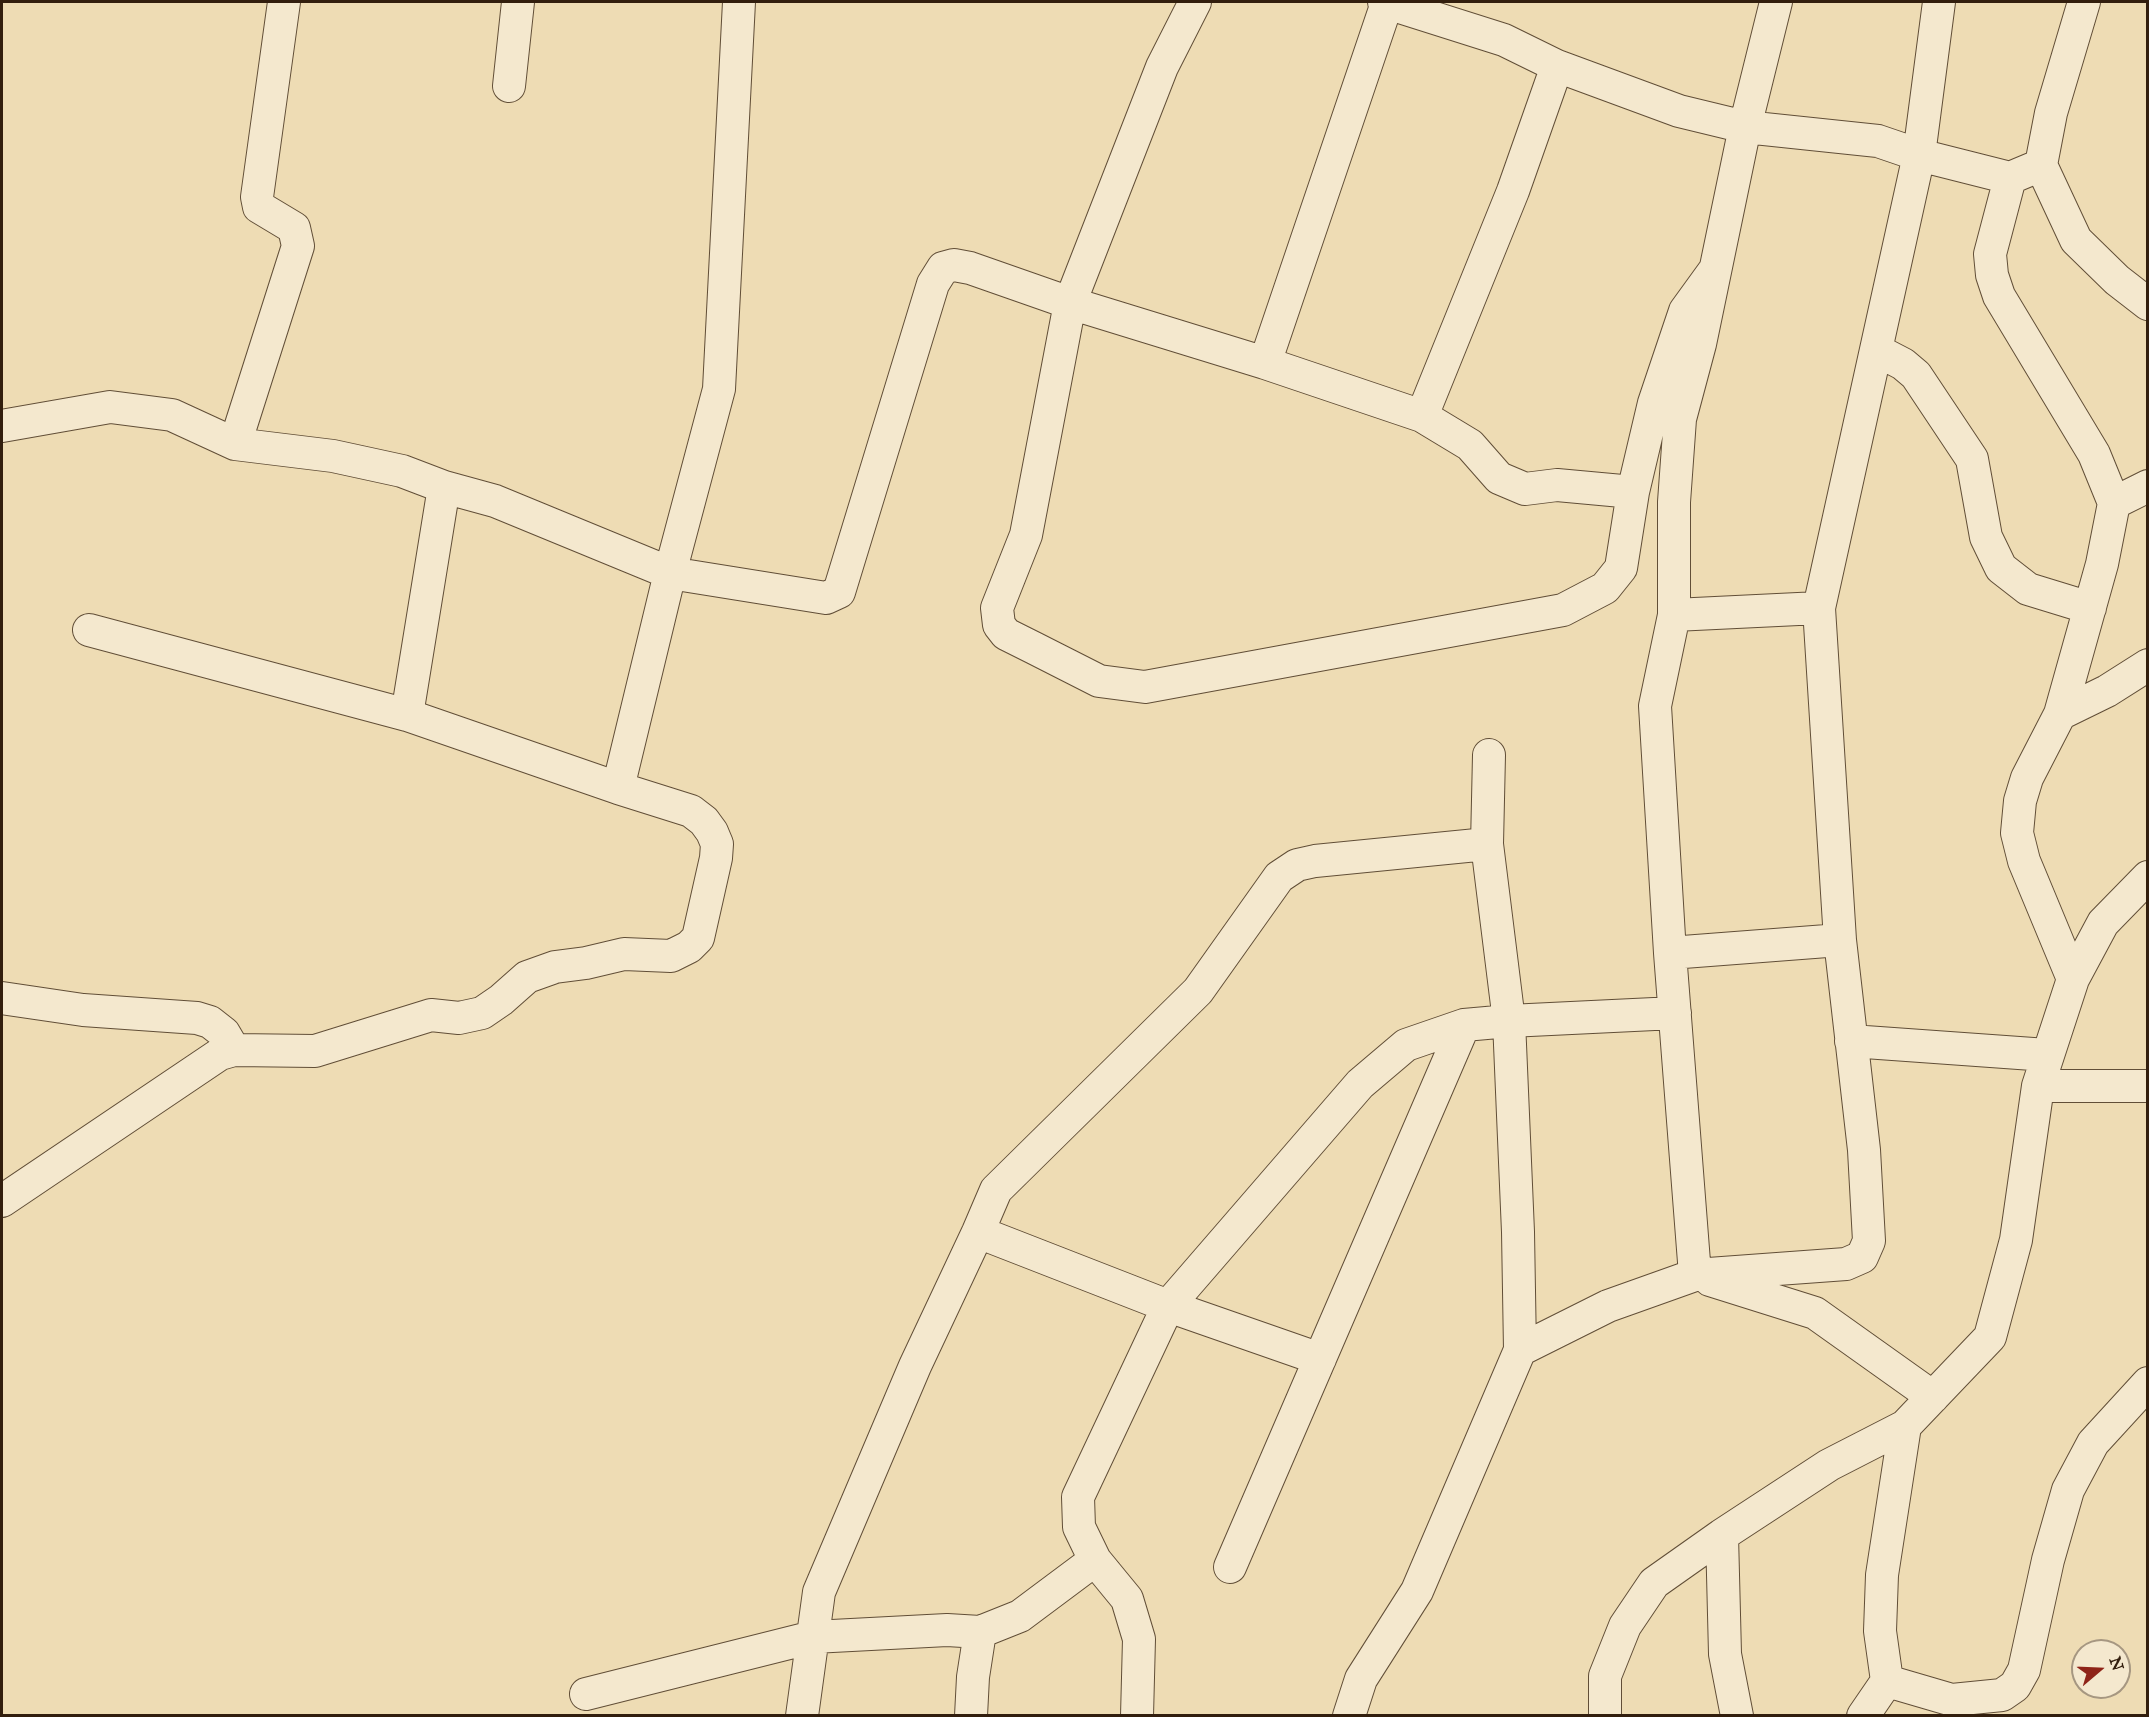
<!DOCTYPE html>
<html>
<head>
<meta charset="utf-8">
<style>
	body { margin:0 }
	#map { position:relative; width:2149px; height:1717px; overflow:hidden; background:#eedcb4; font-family:"IM FELL Great Primer",serif }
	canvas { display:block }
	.frame { position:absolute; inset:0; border:3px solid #321e0d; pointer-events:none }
	.north { position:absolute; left:2071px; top:1639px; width:60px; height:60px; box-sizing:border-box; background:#f4e8ce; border:2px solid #a69781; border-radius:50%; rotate:71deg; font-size:16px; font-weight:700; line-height:24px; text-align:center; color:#321e0d }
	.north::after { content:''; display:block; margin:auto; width:21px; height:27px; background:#8f2418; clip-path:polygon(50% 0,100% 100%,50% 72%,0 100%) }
</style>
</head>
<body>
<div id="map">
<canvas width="2149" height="1717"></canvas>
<div class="frame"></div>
<div class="north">N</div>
</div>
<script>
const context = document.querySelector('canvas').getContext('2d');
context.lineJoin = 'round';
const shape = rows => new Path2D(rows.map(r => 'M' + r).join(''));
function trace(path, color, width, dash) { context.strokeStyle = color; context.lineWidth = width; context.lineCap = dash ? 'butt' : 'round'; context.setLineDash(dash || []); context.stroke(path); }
const minor = shape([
	[1195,2,1162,67,1070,303,1026,535,997,608,999,625,1006,634,1034,648,1099,681,1145,687,1563,610,1605,588,1621,568,1633,492,1654,403,1685,311,1714,271],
	[1384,2,1504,40,1557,66,1679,111,1745,127,1878,141,1919,155,2010,178],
	[509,86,518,2],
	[2041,165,2076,240,2117,280,2148,304],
	[1876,350,1903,364,1916,375,1972,459,1986,537,2001,568,2028,589,2090,608],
	[1265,363,1387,3],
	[1422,416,1513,191,1557,66],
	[2,426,110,407,172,415,235,444,333,456,402,471,444,487,495,501,670,573,826,598,839,592,933,284,943,268,954,265,970,268,1070,303,1265,363,1422,416,1470,445,1499,478,1525,489,1557,485,1633,492],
	[235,444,298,246,294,228,259,207,257,197,284,2],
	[2114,503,2148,486],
	[1674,615,1819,608],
	[2060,714,2107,691,2148,665],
	[407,715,444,487],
	[1489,755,1487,844,1509,1021,1518,1232,1520,1350],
	[618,788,670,573,719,389,739,2],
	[1670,953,1840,940],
	[2073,979,2024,861,2017,833,2020,801,2027,778,2060,714,2102,564,2114,503,2094,454,1999,296,1992,275,1990,254,2010,178,2041,165,2051,113,2084,2],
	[2,998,83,1010,197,1018,210,1022,224,1033,234,1050],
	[1851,1041,2047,1055],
	[2038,1086,2148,1086],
	[2,1201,220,1054,234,1050,315,1051,431,1015,459,1018,482,1013,501,1000,527,977,555,967,586,963,624,954,671,956,689,947,698,938,716,858,717,844,712,832,704,821,691,811,618,788,407,715,89,630],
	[978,1232,1168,1306,1320,1359],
	[1695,1275,1670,953,1655,706,1674,615,1674,502,1680,419,1700,344,1745,127,1776,2],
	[1710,1280,1815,1313,1933,1397],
	[1722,1535,1725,1654,1737,1716],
	[1230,1567,1464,1025],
	[980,1632,1020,1616,1095,1560],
	[1887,1681,1952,1700,2002,1695,2015,1686,2024,1670,2048,1560,2068,1490,2093,1443,2148,1383],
	[586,1694,813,1637,947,1630,980,1632,973,1677,971,1716],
	[802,1716,819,1592,915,1366,978,1232,996,1190,1198,991,1279,877,1297,865,1315,861,1487,844],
	[1137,1716,1139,1639,1127,1599,1095,1560,1079,1527,1078,1497,1168,1306,1360,1084,1406,1045,1464,1025,1509,1021,1675,1013],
	[1349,1716,1361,1679,1417,1591,1520,1350,1608,1306,1695,1275,1846,1264,1862,1257,1869,1241,1864,1150,1840,940,1819,608,1919,155,1939,2],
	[1605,1716,1605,1676,1625,1626,1654,1583,1722,1535,1829,1465,1905,1426,1990,1337,2016,1240,2038,1086,2073,979,2103,923,2148,877],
	[1863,1716,1887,1681,1880,1631,1882,1575,1905,1426]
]);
trace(minor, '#614e37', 34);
trace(minor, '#f4e8ce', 32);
</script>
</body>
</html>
